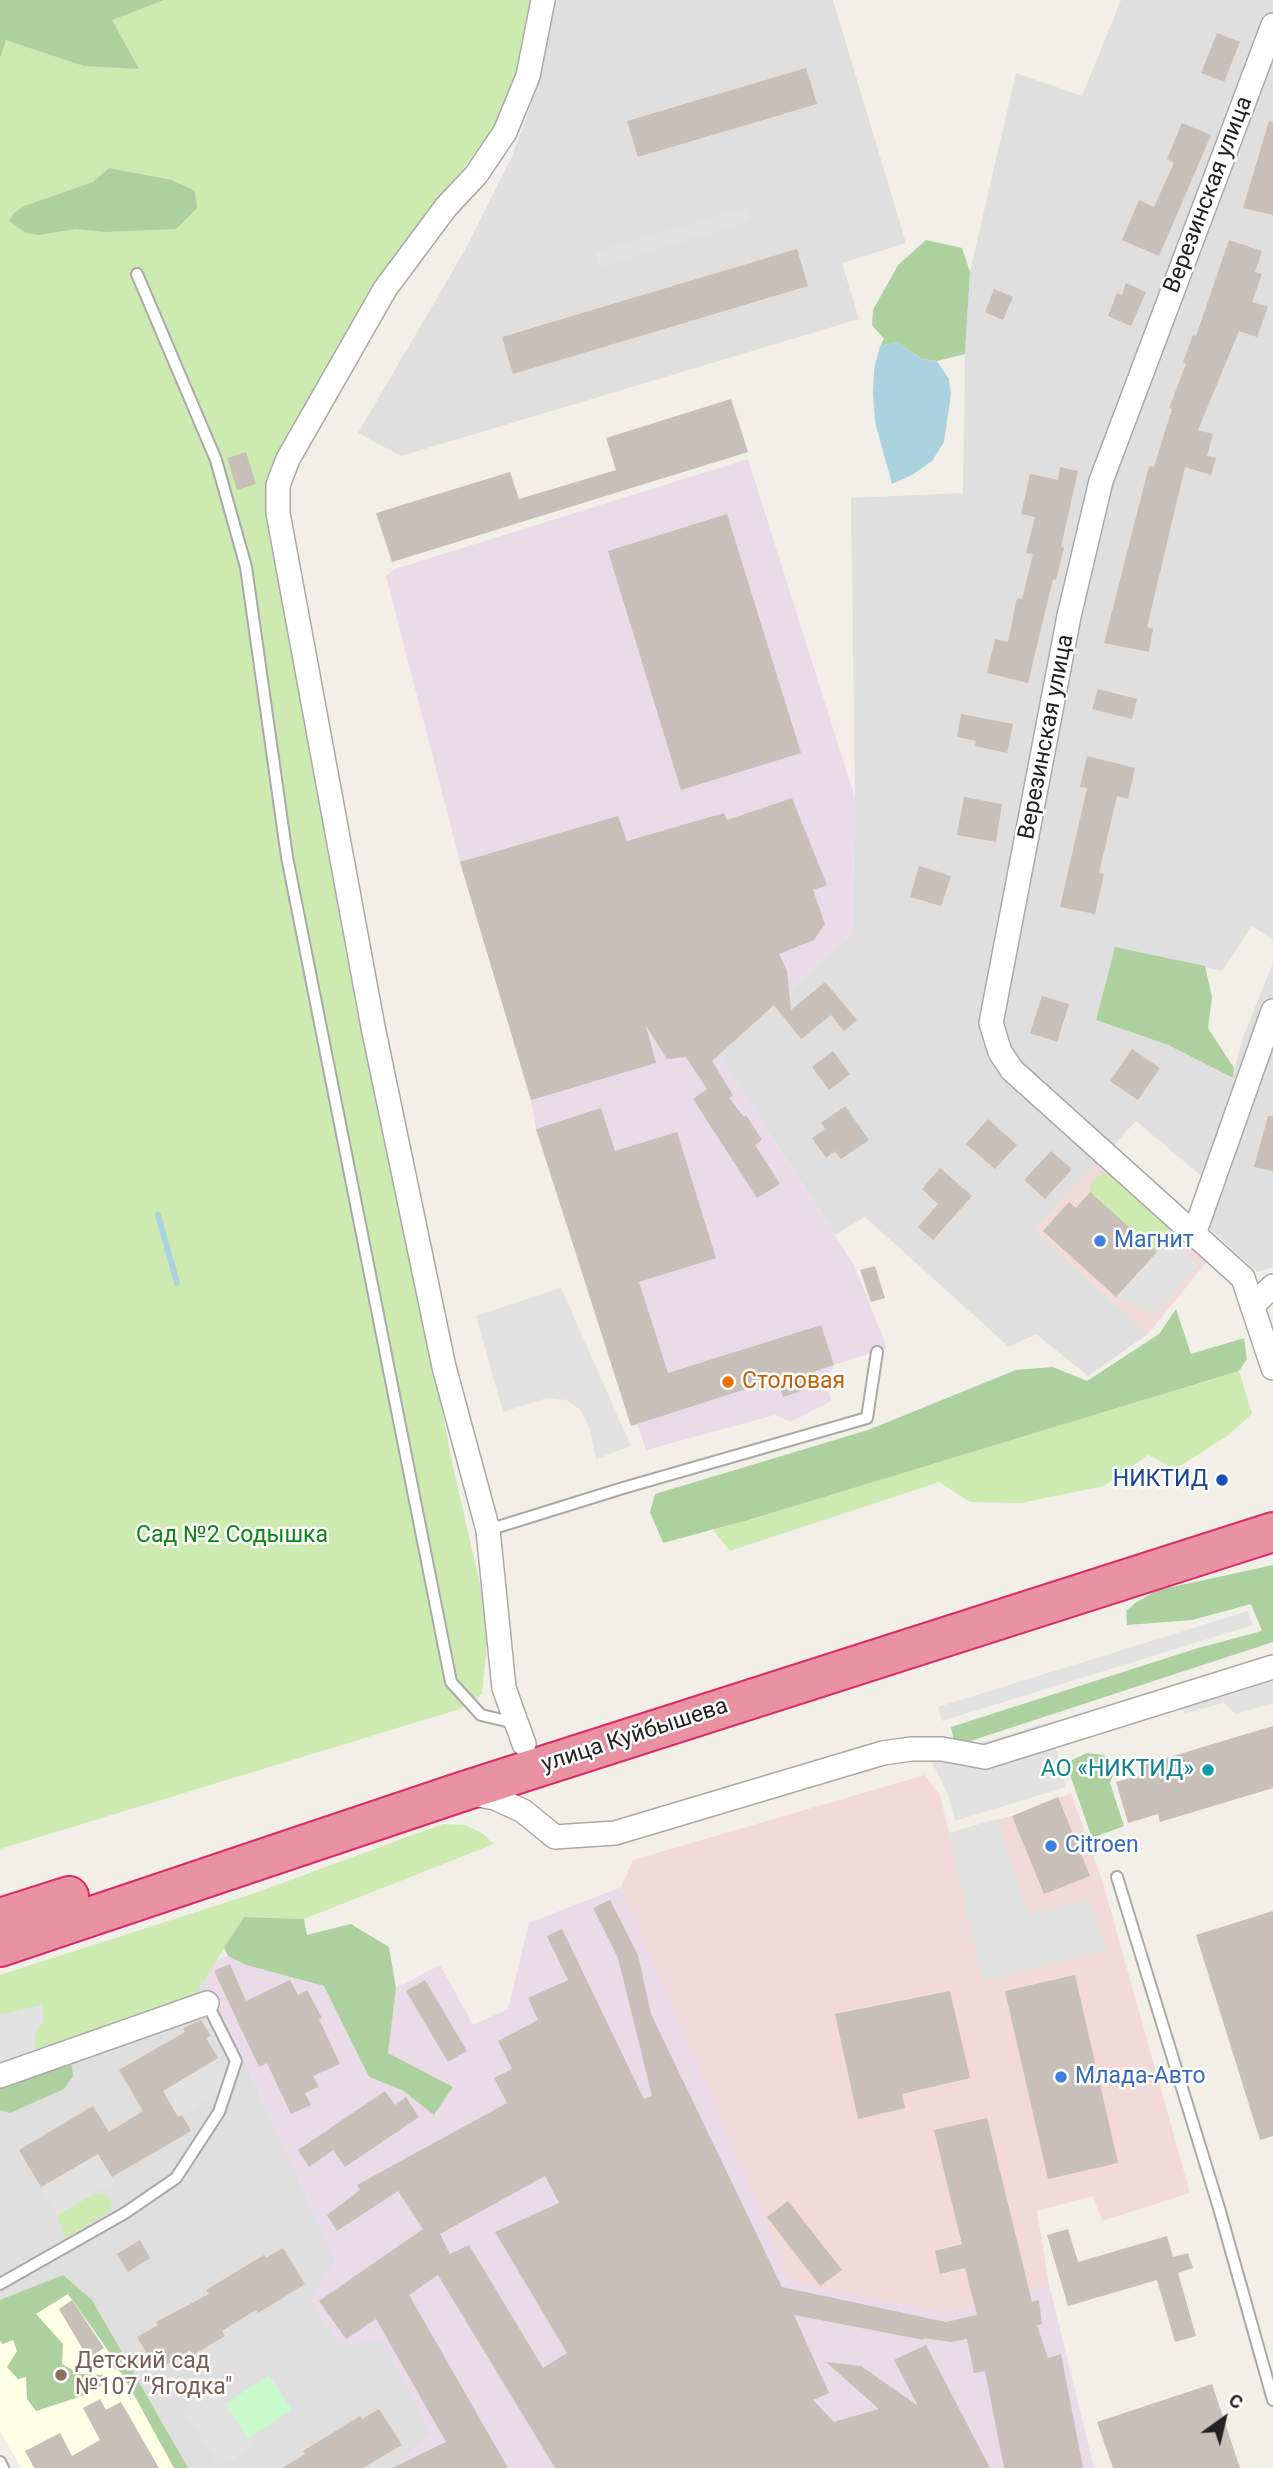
<!DOCTYPE html>
<html>
<head>
<meta charset="utf-8">
<style>
	body { margin:0 }
	#map { position:relative; width:1273px; height:2468px; overflow:hidden; background:#f2efe9; font-family:Roboto,sans-serif }
	canvas { display:block }
	.north { position:absolute; left:1189px; top:2384px; width:70px; height:70px; -webkit-text-stroke:5px #fff; paint-order:stroke; rotate:34deg; font-size:19px; font-weight:700; line-height:28px; text-align:center; color:#222 }
	.north::after { content:''; display:block; margin:auto; width:24px; height:32px; background:#222; clip-path:polygon(50% 0,100% 100%,50% 72%,0 100%) }
</style>
</head>
<body>
<div id="map">
<canvas width="1273" height="2468"></canvas>
<div class="north">С</div>
</div>
<script>
const context = document.querySelector('canvas').getContext('2d');
context.lineJoin = 'round';
function paint(path, color) { context.fillStyle = color; context.fill(path, 'evenodd'); }
const shape = rows => new Path2D(rows.map(r => 'M' + r).join(''));
function trace(path, color, width, dash) { context.strokeStyle = color; context.lineWidth = width; context.lineCap = dash ? 'butt' : 'round'; context.setLineDash(dash || []); context.stroke(path); }
function label(font, color, halo, rows, align = 'center') {
  context.font = font + ' Roboto,sans-serif'; context.lineWidth = 5; context.setLineDash([]); context.textBaseline = 'middle'; context.strokeStyle = halo; context.fillStyle = color; for (const [text, x, y, turn = 0] of rows) {
    context.save(); context.translate(x, y); context.rotate((+turn || 0) * Math.PI / 180); context.textAlign = isNaN(turn) ? turn : align; if (halo) context.strokeText(text, 0, 0); context.fillText(text, 0, 0); context.restore();
  }
}
paint(shape([
	[552,0,833,0,906,243,842,263,859,319,401,456,358,433,465,250,512,156,530,108,544,53],
	[1121,0,1273,0,1273,940,1252,926,1222,971,1115,947,1096,1020,1168,1045,1232,1078,1243,1037,1273,963,1273,1267,1257,1272,1197,1217,1206,1180,1136,1121,1035,1230,1148,1334,1088,1376,1036,1334,1009,1347,865,1217,835,1235,719,1055,852,933,855,798,851,498,963,493,965,354,970,272,1016,73,1082,96],
	[201,1967,336,2259,382,2337,431,2434,395,2468,178,2468,0,2320,0,2004]
]), '#e0dfdf');
paint(shape([
	[1099,1160,1209,1259,1148,1334,1035,1230],
	[925,1775,940,1795,949,1833,1012,1816,1071,1793,1103,1883,1190,2193,1102,2221,1093,2196,1037,2211,1049,2284,947,2314,817,2288,790,2279,621,1887,633,1860]
]), '#f2dad9');
paint(shape([
	[748,459,855,798,852,933,719,1055,854,1265,887,1348,834,1365,826,1379,831,1401,791,1422,775,1415,646,1450,536,1129,531,1100,460,862,386,576,395,569],
	[621,1887,790,2279,818,2288,947,2314,1049,2284,1094,2468,395,2468,431,2434,382,2338,339,2346,310,2300,336,2259,201,1967,228,1956,246,1965,324,1986,369,2077,402,2090,434,2115,453,2087,387,2053,396,1988,440,1965,473,2025,508,2009,529,1923]
]), '#ebdbe8');
paint(shape([
	[67,2284,178,2468,21,2468,0,2430,0,2320]
]), '#ffffe5');
paint(shape([
	[0,0,534,0,511,105,378,282,269,477,276,546,330,839,453,1466,489,1624,482,1694,460,1709,0,1849],
	[1110,1173,1167,1223,1170,1239,1157,1252,1090,1192,1090,1185,1099,1175],
	[1239,1371,1252,1414,1226,1437,1175,1469,1148,1455,1104,1486,1021,1503,970,1502,939,1482,730,1551,713,1530],
	[443,1824,465,1825,482,1833,494,1844,304,1919,244,1917,190,2003,72,2037,67,2045,35,2053,35,2034,44,2020,42,2005,0,2015,0,1975,255,1893],
	[97,2192,111,2198,111,2210,66,2238,57,2215]
]), '#cdebb0');
paint(shape([
	[0,0,164,0,112,20,139,69,84,66,6,40,0,58],
	[109,168,172,180,195,191,197,208,176,229,105,232,76,229,38,235,26,233,9,221,14,213,24,206,93,182],
	[926,240,962,248,970,272,965,354,937,361,922,359,897,342,880,346,884,339,872,325,873,310,898,265],
	[1115,947,1205,966,1212,997,1208,1028,1234,1068,1233,1078,1168,1045,1096,1020],
	[1176,1309,1191,1354,1244,1338,1247,1359,1239,1371,748,1520,663,1543,650,1512,655,1494,868,1430,1016,1370,1053,1367,1087,1381,1159,1334],
	[1273,1565,1273,1642,955,1746,951,1727,1198,1648,1262,1631,1251,1604,1192,1620,1127,1625,1126,1611,1135,1603,1158,1590],
	[1087,1753,1104,1755,1114,1771,1110,1783,1124,1826,1092,1838,1066,1763],
	[244,1917,304,1919,307,1935,351,1924,389,1947,396,1988,388,2053,453,2087,434,2115,402,2090,369,2077,324,1986,246,1965,228,1956,224,1948],
	[68,2059,72,2067,73,2076,64,2089,10,2113,0,2110,0,2085],
	[63,2275,92,2300,188,2468,174,2468,122,2373,110,2366,110,2353,68,2294,36,2314,63,2344,62,2364,79,2374,103,2375,101,2386,82,2396,36,2411,27,2399,26,2377,18,2379,7,2367,17,2351,13,2340,3,2344,0,2341,0,2300]
]), '#add19e');
paint(shape([
	[269,2375,292,2410,248,2439,225,2404]
]), '#c8facc');
paint(shape([
	[747,207,751,221,599,267,595,252],
	[1170,1239,1199,1265,1156,1315,1116,1297],
	[561,1288,631,1446,596,1459,589,1427,581,1410,566,1400,547,1398,503,1412,476,1316],
	[1248,1611,1253,1625,942,1721,938,1707],
	[1273,1676,1273,1703,1236,1714,1223,1703,1184,1714,1183,1704],
	[1049,1722,1066,1787,955,1821,948,1794,930,1759],
	[997,1819,1029,1914,1090,1899,1108,1950,983,1982,948,1833],
	[42,2005,44,2020,35,2034,35,2053,0,2069,0,2015],
	[218,2058,234,2085,178,2117,163,2091],
	[98,2154,115,2182,57,2215,41,2187],
	[215,2387,253,2447,220,2468,182,2408]
]), '#e2e2e2');
paint(shape([
	[897,342,922,359,937,361,949,379,951,394,944,442,932,461,912,475,892,484,875,422,873,394,874,369,880,346]
]), '#aad3df');
trace(shape([
	[158,1215,177,1283]
]), '#aad3df', 6);
paint(shape([
	[1217,33,1240,42,1224,82,1201,73],
	[806,68,817,104,638,157,627,121],
	[1269,121,1273,122,1273,215,1243,208],
	[1182,123,1211,135,1159,256,1122,240,1139,200,1154,207,1174,163,1167,159],
	[1229,240,1262,251,1255,272,1262,274,1252,302,1268,307,1257,337,1239,331,1198,430,1213,434,1207,456,1216,458,1211,475,1185,467,1147,627,1153,629,1149,652,1104,643,1149,466,1154,467,1172,409,1169,408,1186,364,1183,362,1193,335,1196,336],
	[797,249,808,286,513,374,502,337],
	[1126,283,1146,292,1131,326,1108,316,1117,293,1122,295],
	[994,289,1013,297,1003,320,985,312],
	[731,399,748,452,392,562,376,513,510,472,519,499,616,470,606,438],
	[246,452,256,484,237,490,227,458],
	[1060,467,1078,471,1061,547,1064,548,1056,580,1053,579,1028,683,987,673,995,639,1008,642,1017,598,1022,599,1033,554,1026,553,1035,517,1021,514,1030,474,1058,480],
	[727,514,801,753,681,790,608,551],
	[1098,689,1137,699,1132,719,1092,709],
	[961,714,1013,724,1007,753,975,746,976,741,957,737],
	[1087,756,1135,768,1128,799,1117,796,1099,873,1104,874,1095,914,1060,907,1087,788,1080,787],
	[964,797,1002,804,996,842,957,835],
	[792,798,827,885,813,890,825,924,814,940,779,954,787,971,791,1010,825,982,857,1020,844,1031,831,1015,801,1039,774,1005,712,1061,733,1095,729,1098,744,1117,746,1115,762,1140,755,1145,780,1184,757,1198,693,1099,707,1089,686,1057,667,1059,646,1026,656,1063,531,1100,460,862,618,816,627,841,724,813,727,820],
	[919,866,951,876,941,906,910,897],
	[1042,996,1069,1004,1057,1042,1030,1033],
	[1132,1049,1160,1068,1138,1100,1110,1081],
	[833,1051,850,1074,829,1090,812,1067],
	[845,1106,869,1140,841,1159,835,1151,826,1158,812,1138,825,1129,821,1123],
	[601,1108,615,1151,677,1132,716,1258,639,1282,668,1373,821,1325,834,1365,815,1371,819,1385,783,1397,777,1379,631,1426,536,1129],
	[1268,1116,1273,1116,1273,1171,1254,1167],
	[988,1119,1017,1145,995,1169,966,1144],
	[1051,1151,1072,1169,1045,1199,1024,1180],
	[940,1168,972,1196,933,1240,918,1227,938,1204,922,1189],
	[1090,1192,1157,1252,1116,1297,1043,1231,1069,1202,1076,1208],
	[875,1266,885,1298,871,1302,860,1270],
	[1273,1726,1273,1788,1160,1822,1158,1814,1128,1823,1116,1782,1145,1774,1143,1765],
	[1058,1797,1090,1876,1044,1894,1012,1816],
	[610,1900,638,1955,651,2014,782,2287,946,2322,977,2315,965,2268,940,2274,935,2251,962,2244,934,2130,987,2118,1032,2302,1039,2300,1042,2324,1037,2325,1048,2358,1061,2354,1083,2468,1004,2468,985,2371,974,2373,967,2339,951,2342,923,2338,924,2340,794,2315,829,2393,813,2400,834,2422,879,2409,826,2362,861,2366,918,2406,894,2360,926,2345,990,2468,555,2468,438,2275,409,2295,508,2468,392,2468,446,2442,376,2319,346,2339,319,2301,423,2229,398,2191,337,2231,327,2215,360,2190,357,2185,507,2103,494,2078,512,2069,498,2041,538,2020,528,1998,568,1980,547,1936,562,1929,644,2099,652,2096,618,1958,593,1908],
	[545,2176,559,2203,495,2232,567,2353,543,2368,469,2245,450,2254,440,2234],
	[1273,1911,1273,2136,1260,2140,1196,1935],
	[230,1964,246,2001,290,1980,298,1995,307,1990,322,2018,319,2019,340,2064,313,2076,319,2087,305,2093,311,2105,291,2114,267,2063,259,2067,214,1971],
	[1075,1975,1118,2163,1048,2179,1005,1991],
	[425,1980,467,2051,448,2062,406,1991],
	[950,1991,970,2078,902,2094,905,2108,858,2119,835,2014],
	[201,2020,211,2036,206,2038,218,2058,163,2091,178,2117,182,2115,191,2131,112,2177,98,2154,41,2187,19,2150,93,2106,109,2132,143,2111,119,2070,185,2032,183,2028],
	[385,2091,395,2105,406,2097,419,2117,345,2167,333,2150,309,2167,298,2150],
	[788,2201,842,2270,820,2286,767,2217],
	[1068,2229,1078,2262,1167,2236,1173,2257,1188,2253,1193,2268,1178,2273,1196,2336,1175,2342,1157,2280,1068,2306,1047,2235],
	[140,2240,150,2258,128,2272,117,2254],
	[283,2248,305,2284,258,2313,256,2310,222,2331,225,2336,193,2355,190,2350,157,2370,137,2337,158,2325,156,2322,209,2294,206,2290,264,2255,266,2258],
	[72,2300,104,2348,88,2358,59,2309],
	[1212,2384,1240,2468,1113,2468,1097,2422],
	[100,2399,106,2410,121,2402,159,2468,34,2468,25,2451,60,2433,72,2456,100,2440,83,2408],
	[379,2409,402,2445,363,2468,282,2468,305,2454,303,2451,360,2416,362,2419]
]), '#c7bfb8');
const lane = shape([
	[137,274,216,460,246,567,287,857,451,1682,481,1715,515,1723],
	[488,1530,623,1488,867,1418,877,1352],
	[1117,1877,1219,2208,1273,2400],
	[0,2284,125,2213,176,2178,219,2112,236,2061,207,2003],
	[0,2462,3,2468]
]);
const street = shape([
	[1273,25,1101,481,1069,616,991,1023,1000,1052,1012,1070,1243,1278,1273,1368],
	[1194,1234,1273,1011],
	[1252,1306,1273,1286],
	[524,1744,504,1688,488,1530,444,1367,373,1027,278,513,278,485,288,459,385,289,446,207,476,175,505,132,528,76,543,0],
	[472,1794,495,1798,523,1811,555,1837,615,1833,883,1753,911,1749,942,1749,985,1757,1273,1667],
	[0,2076,207,2003]
]);
const highway = shape([
	[0,1918,69,1896],
	[0,1947,461,1792,1273,1532]
]);
trace(lane, '#a9a9a9', 14);
trace(street, '#a9a9a9', 26);
trace(highway, '#dc2a67', 42);
trace(lane, '#fff', 10);
trace(street, '#fff', 23);
trace(highway, '#e892a2', 38);
for (const [x, y, r, color] of [
	[1100,1241,7,"#3f7fe0"],
	[728,1382,7,"#e8710a"],
	[1222,1480,7,"#1a4fb4"],
	[1208,1770,7,"#0f9aa8"],
	[1051,1846,7,"#3f7fe0"],
	[1061,2077,7,"#3f7fe0"],
	[61,2375,7,"#8d6e63"]
]) { const dot = new Path2D(); dot.arc(x, y, r, 0, 2 * Math.PI); context.fillStyle = color; context.fill(dot); trace(dot, '#fff', 2.5); }
label('23px', '#222', '#fff', [
	["Верезинская улица",1209,195,-69],
	["Верезинская улица",1047,737,-79],
	["улица Куйбышева",635,1736,-18]
]);
label('23px', '#366cbe', '#fff', [
	["Магнит",1114,1241],
	["Citroen",1065,1846],
	["Млада-Авто",1075,2077]
], 'left');
label('23px', '#c56008', '#fff', [
	["Столовая",742,1382]
], 'left');
label('23px', '#164399', '#fff', [
	["НИКТИД",1208,1480]
], 'right');
label('23px', '#0c8416', '#fff', [
	["Сад №2 Содышка",232,1536]
]);
label('23px', '#0d838f', '#fff', [
	["АО «НИКТИД»",1194,1770]
], 'right');
label('23px', '#785e54', '#fff', [
	["Детский сад",75,2362],
	["№107 \"Ягодка\"",75,2388]
], 'left');
</script>
</body>
</html>
